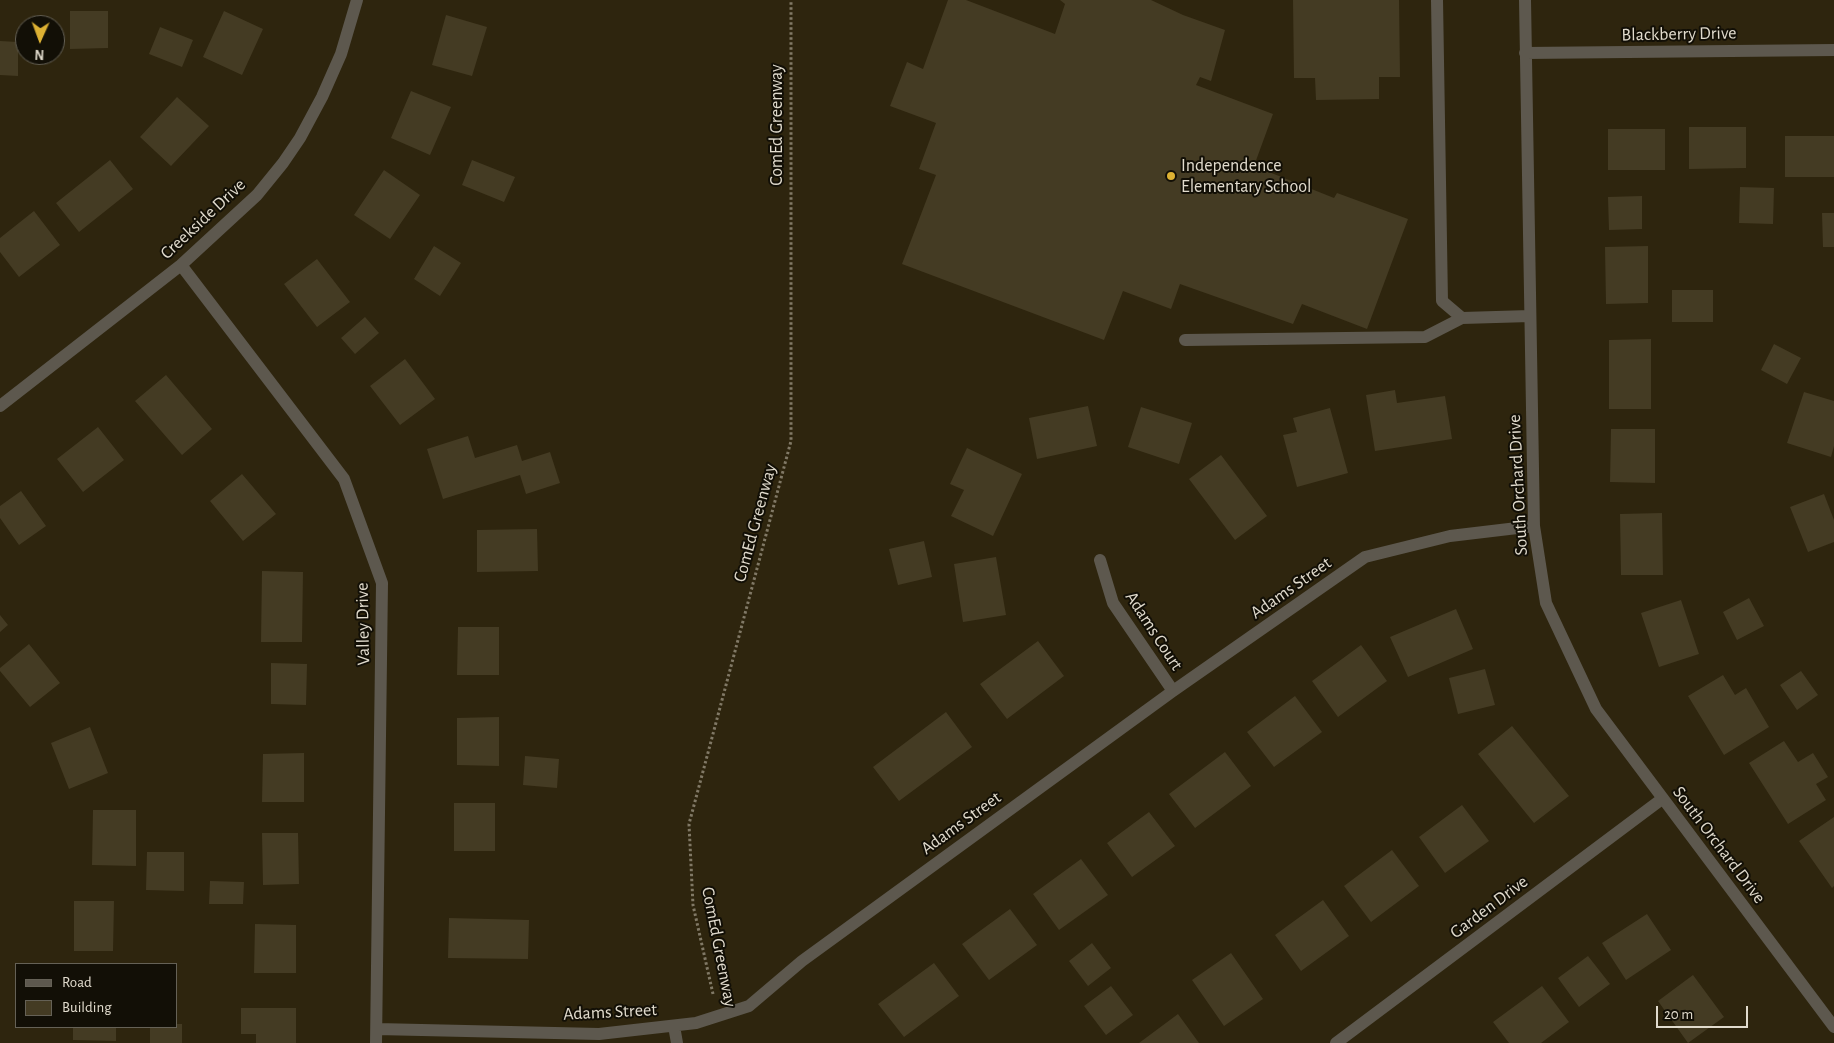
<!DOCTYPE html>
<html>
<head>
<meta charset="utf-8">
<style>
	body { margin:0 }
	#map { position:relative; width:1834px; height:1043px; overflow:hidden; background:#2e250e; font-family:"Alegreya Sans",sans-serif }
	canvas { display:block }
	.legend { position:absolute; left:15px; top:963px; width:162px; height:65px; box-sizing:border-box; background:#120f06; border:1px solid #656156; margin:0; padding:6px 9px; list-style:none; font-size:15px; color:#e1dbcd }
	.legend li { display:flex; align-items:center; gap:10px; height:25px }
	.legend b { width:25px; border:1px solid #656156 }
	.north { position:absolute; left:15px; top:15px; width:50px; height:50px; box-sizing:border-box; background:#120f06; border:1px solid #656156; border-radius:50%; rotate:182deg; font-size:14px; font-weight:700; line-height:20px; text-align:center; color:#e1dbcd }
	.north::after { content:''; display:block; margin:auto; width:18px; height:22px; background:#ddb133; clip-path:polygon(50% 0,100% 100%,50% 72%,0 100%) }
	.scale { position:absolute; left:1656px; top:1006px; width:92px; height:22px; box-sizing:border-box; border:2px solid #e1dbcd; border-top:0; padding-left:6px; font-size:15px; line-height:18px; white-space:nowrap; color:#e1dbcd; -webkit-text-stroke:4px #120f06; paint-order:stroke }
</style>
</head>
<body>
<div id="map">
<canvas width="1834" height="1043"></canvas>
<ul class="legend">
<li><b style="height:6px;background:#5d584e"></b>Road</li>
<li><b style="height:14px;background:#443b23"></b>Building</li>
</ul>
<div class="north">N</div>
<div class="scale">20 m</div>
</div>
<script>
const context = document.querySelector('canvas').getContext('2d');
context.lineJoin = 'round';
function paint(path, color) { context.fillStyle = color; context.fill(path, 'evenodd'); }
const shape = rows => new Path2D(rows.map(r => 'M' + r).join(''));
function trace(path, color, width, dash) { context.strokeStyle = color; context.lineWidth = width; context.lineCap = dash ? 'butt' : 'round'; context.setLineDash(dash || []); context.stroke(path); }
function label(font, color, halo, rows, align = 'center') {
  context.font = font + ' "Alegreya Sans",sans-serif'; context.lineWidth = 4; context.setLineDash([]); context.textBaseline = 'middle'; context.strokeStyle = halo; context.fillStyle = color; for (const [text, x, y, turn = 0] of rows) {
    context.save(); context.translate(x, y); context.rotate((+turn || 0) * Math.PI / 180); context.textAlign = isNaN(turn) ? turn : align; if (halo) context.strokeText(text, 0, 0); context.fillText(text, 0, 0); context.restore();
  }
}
paint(shape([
	[948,0,966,0,1055,34,1065,4,1060,0,1151,0,1183,15,1225,30,1211,81,1200,77,1196,85,1273,114,1254,166,1334,198,1337,193,1408,219,1367,329,1302,304,1293,324,1180,284,1171,309,1123,291,1104,340,902,264,936,175,919,169,936,123,890,106,907,62,923,69],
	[1293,0,1399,0,1400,77,1379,77,1379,99,1316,100,1315,78,1294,78],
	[70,11,108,11,108,48,70,49],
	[224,11,263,29,242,75,203,57],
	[446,15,487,27,472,76,432,65],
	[160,27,193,40,182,67,149,54],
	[0,41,18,42,18,76,0,75],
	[411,91,451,107,430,155,391,138],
	[177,97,209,126,171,166,140,137],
	[1689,127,1746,127,1746,168,1689,169],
	[1608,129,1665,129,1665,170,1608,170],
	[1785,136,1834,136,1834,177,1785,177],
	[110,160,133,189,79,232,56,203],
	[472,160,515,177,504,202,462,185],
	[384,170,420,195,390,239,354,215],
	[1740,187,1774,188,1773,224,1739,223],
	[1642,196,1642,229,1609,230,1608,197],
	[34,211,60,245,19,277,0,252,0,238],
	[1822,213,1834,213,1834,247,1823,247],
	[434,246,461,263,440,296,414,279],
	[1648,246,1648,303,1606,304,1605,247],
	[317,259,350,302,317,327,284,284],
	[1672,290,1713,290,1713,322,1672,322],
	[365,317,379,333,355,354,341,338],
	[1651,339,1651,409,1609,409,1609,340],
	[1774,344,1801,358,1787,384,1761,370],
	[405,359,435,399,400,425,370,386],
	[166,375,212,429,182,455,135,401],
	[1395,390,1397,403,1445,396,1452,439,1375,451,1366,395],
	[1804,392,1834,401,1834,446,1831,457,1787,443],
	[1088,406,1097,446,1037,459,1029,418],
	[1141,407,1192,423,1179,464,1128,447],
	[1330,408,1348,473,1297,487,1283,435,1297,432,1293,418],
	[98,427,124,460,83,492,57,459],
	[1611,429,1655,429,1655,483,1610,482],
	[468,436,475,458,517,445,522,461,550,452,560,483,526,494,520,475,443,499,427,449],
	[967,448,1022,474,993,536,951,516,964,490,950,484],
	[1221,455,1267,516,1235,540,1189,479],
	[242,474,276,514,243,541,210,501],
	[21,491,46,526,19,545,0,518,0,506],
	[1824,494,1834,520,1834,542,1808,552,1790,507],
	[1662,513,1663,575,1621,575,1620,514],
	[537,529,538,571,477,572,477,530],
	[924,541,932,577,898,585,889,549],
	[996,557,1006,615,963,622,954,564],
	[262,571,303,572,302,642,261,642],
	[1749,598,1764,626,1737,640,1723,612],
	[1681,600,1699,654,1659,667,1641,613],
	[1456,609,1473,649,1408,677,1390,637],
	[0,615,8,625,0,632],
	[458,627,499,627,499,675,457,675],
	[1038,641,1064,676,1007,719,980,684],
	[29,644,60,683,30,707,0,671,0,668],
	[1361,645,1387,681,1338,717,1312,681],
	[271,663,307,664,306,705,271,704],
	[1485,669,1495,705,1458,714,1449,678],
	[1801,671,1818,695,1797,710,1780,685],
	[1723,675,1735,695,1746,688,1769,727,1724,755,1688,696],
	[1295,696,1322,732,1274,767,1247,732],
	[946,712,972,747,899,801,873,767],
	[499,717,499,766,457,765,457,718],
	[1512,726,1569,796,1534,823,1478,754],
	[90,727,108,773,69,789,51,743],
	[1784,741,1798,762,1813,753,1828,777,1816,784,1826,800,1788,824,1749,763],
	[1225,752,1251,786,1195,828,1169,794],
	[304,753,304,802,262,802,263,754],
	[525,756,559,759,557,788,523,785],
	[454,803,495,803,495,851,454,851],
	[1462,805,1489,841,1445,873,1419,837],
	[93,810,136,810,136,866,92,865],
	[1149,812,1175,846,1132,877,1107,843],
	[1834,817,1834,886,1832,888,1799,841],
	[262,833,298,833,299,884,263,885],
	[1392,850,1419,886,1371,922,1344,886],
	[147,852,184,852,184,891,146,890],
	[1081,859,1108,895,1059,930,1033,894],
	[210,881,244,882,243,904,209,904],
	[1323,900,1349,936,1301,971,1275,935],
	[74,901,114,901,113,951,74,951],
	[1010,909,1037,945,989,980,962,944],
	[1647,914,1671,950,1626,980,1602,943],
	[449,918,529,920,528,959,448,958],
	[255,924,296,925,296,973,254,973],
	[1092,943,1111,968,1088,986,1069,961],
	[1231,953,1263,999,1224,1026,1192,980],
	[1588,956,1610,984,1579,1007,1558,978],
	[934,963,959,996,904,1037,878,1004],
	[1693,975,1724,1017,1688,1043,1658,1001],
	[1111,986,1133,1015,1106,1035,1084,1006],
	[1542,986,1569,1022,1541,1043,1509,1043,1493,1022],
	[241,1008,296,1008,296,1043,256,1043,256,1034,241,1034],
	[1178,1014,1199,1043,1139,1043],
	[176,1024,182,1024,182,1043,150,1043,150,1027,176,1027],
	[73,1027,116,1027,116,1041,73,1040]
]), '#443b23');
trace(shape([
	[713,994,693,905,689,824,791,441,791,0]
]), '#817966', 3, [2.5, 2.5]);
trace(shape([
	[1437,0,1442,301,1462,318,1530,316],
	[1525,0,1534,526,1546,603,1596,709,1834,1027],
	[1525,53,1834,50],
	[181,265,344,479,382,583,376,1043],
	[1185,340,1425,337,1462,318],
	[0,406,181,265,257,195,283,163,300,138,322,97,341,54,357,0],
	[1100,560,1113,603,1173,691],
	[674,1026,677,1043],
	[377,1029,599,1034,696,1023,749,1006,802,961,1173,691,1365,557,1450,536,1534,526],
	[1336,1043,1662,799]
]), '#5d584e', 12);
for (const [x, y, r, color] of [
	[1171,176,5,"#ddb133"]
]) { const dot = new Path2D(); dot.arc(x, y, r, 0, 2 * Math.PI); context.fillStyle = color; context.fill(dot); trace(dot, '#120f06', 2); }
label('18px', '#e1dbcd', '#120f06', [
	["Blackberry Drive",1679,34,-1],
	["ComEd Greenway",777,125,-90],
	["Creekside Drive",203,219,-43],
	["South Orchard Drive",1518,485,-93],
	["ComEd Greenway",755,523,-75],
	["Adams Street",1291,588,-35],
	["Valley Drive",363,624,-91],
	["Adams Court",1154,631,57],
	["Adams Street",961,823,-36],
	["South Orchard Drive",1719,845,53],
	["Garden Drive",1489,907,-37],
	["ComEd Greenway",719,947,79],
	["Adams Street",610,1012,-3]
]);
label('18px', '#e1dbcd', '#120f06', [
	["Independence",1181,166],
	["Elementary School",1181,187]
], 'left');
</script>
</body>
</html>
